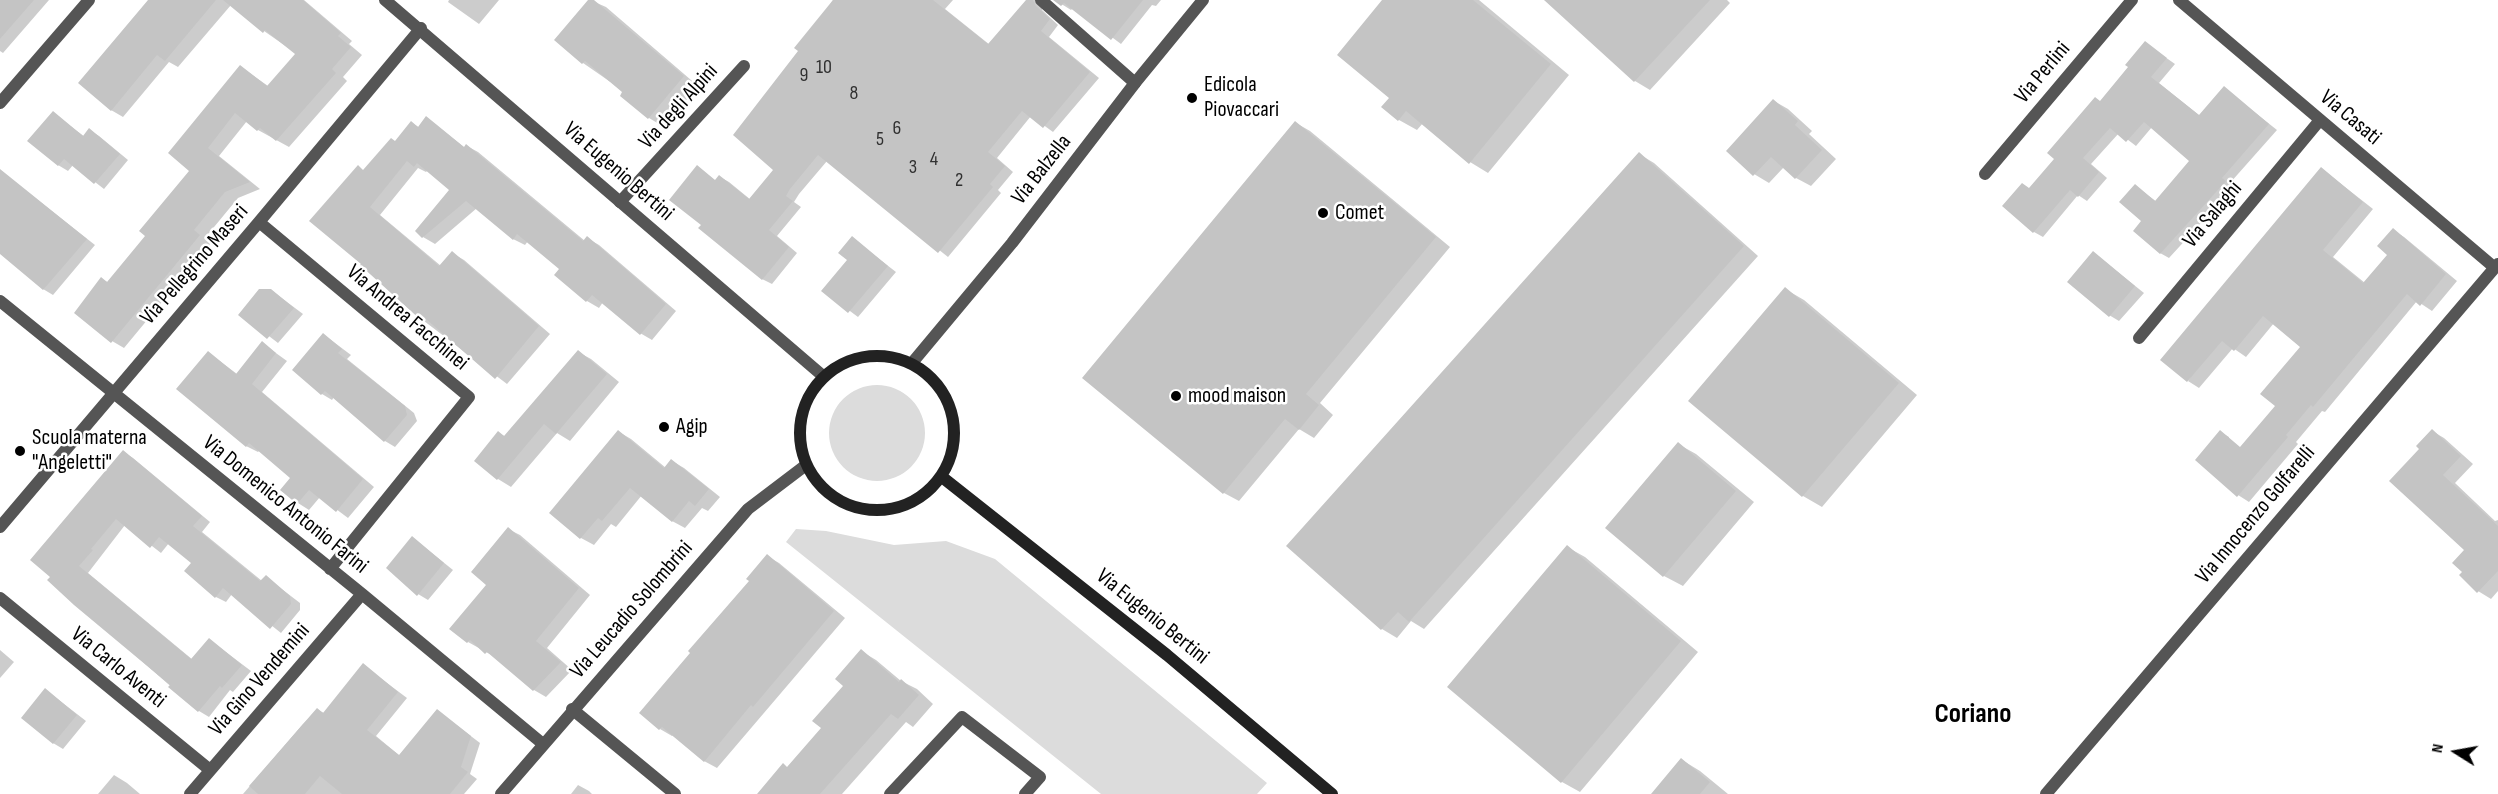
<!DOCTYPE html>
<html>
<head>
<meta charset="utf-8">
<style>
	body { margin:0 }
	#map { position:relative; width:2498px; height:794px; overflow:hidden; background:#fff; font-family:"Sofia Sans Condensed",sans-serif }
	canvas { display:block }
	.north { position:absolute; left:2426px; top:722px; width:60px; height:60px; -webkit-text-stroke:4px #fff; paint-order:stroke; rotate:281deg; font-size:16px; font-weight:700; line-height:24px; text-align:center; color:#000 }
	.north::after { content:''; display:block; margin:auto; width:21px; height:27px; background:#000; clip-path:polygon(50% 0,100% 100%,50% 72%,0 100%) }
</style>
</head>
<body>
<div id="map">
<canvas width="2498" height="794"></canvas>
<div class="north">N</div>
</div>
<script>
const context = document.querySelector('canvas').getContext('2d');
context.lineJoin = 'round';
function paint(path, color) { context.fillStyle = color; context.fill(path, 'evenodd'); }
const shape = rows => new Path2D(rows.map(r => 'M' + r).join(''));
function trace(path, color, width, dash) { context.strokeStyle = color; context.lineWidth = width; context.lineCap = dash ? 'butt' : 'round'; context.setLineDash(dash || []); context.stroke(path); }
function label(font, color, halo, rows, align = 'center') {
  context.font = font + ' "Sofia Sans Condensed",sans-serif'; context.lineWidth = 5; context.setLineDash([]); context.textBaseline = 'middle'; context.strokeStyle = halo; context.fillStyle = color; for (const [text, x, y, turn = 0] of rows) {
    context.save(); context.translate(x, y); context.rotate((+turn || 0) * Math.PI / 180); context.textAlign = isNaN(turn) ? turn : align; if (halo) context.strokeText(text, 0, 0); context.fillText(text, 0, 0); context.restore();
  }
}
paint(shape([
	'829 433a48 48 0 1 1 96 0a48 48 0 1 1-96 0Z',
	[796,529,826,531,894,545,946,541,995,559,1267,783,1257,794,1101,794,786,542]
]), '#dcdcdc');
paint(shape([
	[0,0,49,0,3,53,0,51],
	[150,0,304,0,352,41,349,44,362,55,343,77,347,81,289,147,258,130,247,121,219,156,260,189,238,198,205,238,211,243,124,348,112,341,102,279,109,283,147,235,191,170,241,67,268,86,297,54,264,31,231,5,178,67,169,62,123,117,111,110],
	[449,0,499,0,479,24,448,2],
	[590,0,606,7,698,86,664,127,649,118,622,95,625,92,583,63],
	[833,0,953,0,945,9,990,45,1028,0,1043,0,1042,10,1058,25,1049,37,1099,78,1053,132,1031,116,997,158,1013,172,998,190,1001,193,948,257,827,161,799,194,794,202,801,207,777,236,797,253,772,284,762,279,703,225,697,167,716,181,720,177,729,182,751,200,776,170,800,51],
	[1055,0,1161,0,1156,6,1152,5,1121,44,1073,8,1071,10],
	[1384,0,1479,0,1569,75,1488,173,1470,162,1423,123,1417,130,1399,120,1391,98],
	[1546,0,1727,0,1730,3,1650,90,1635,81],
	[2145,43,2175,64,2159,83,2200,116,2224,88,2277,130,2230,183,2234,187,2169,258,2160,253,2143,221,2135,186,2157,202,2192,161,2152,127,2136,146,2119,133,2091,164,2107,178,2087,201,2078,195,2043,237,2034,232,2030,189,2130,67],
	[1774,101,1788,109,1812,131,1809,134,1836,159,1811,186,1796,178,1784,167,1769,183,1754,174],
	[53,113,85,137,89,130,99,136,128,160,104,189,73,165,68,171,58,165],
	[427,118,465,148,467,146,478,152,585,241,587,238,599,245,676,311,652,340,640,333,603,302,599,308,587,301,556,275,561,269,528,241,525,245,513,239,477,208,435,244,423,237,451,190,428,170,426,172,418,168,380,215,441,266,452,253,464,260,550,334,507,384,424,321,362,265,358,167,364,171,396,142,412,123,420,128],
	[1296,123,1310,131,1450,247,1320,403,1333,415,1314,438,1299,429,1239,501,1224,493,1084,378],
	[1639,154,1654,163,1758,256,1424,629,1411,621,1397,638,1382,629,1288,545],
	[2322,169,2373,209,2333,257,2365,283,2390,255,2393,230,2404,237,2457,281,2432,311,2417,301,2325,412,2322,411,2296,442,2298,444,2249,502,2238,495,2220,432,2229,437,2229,440,2245,453,2277,406,2302,347,2274,323,2246,357,2233,348,2199,388,2188,381],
	[2,172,95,245,53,295,43,289,0,242,0,174],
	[852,238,896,272,858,317,823,291,849,259],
	[2094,253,2144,293,2119,321,2109,315],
	[1785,289,1804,300,1917,395,1822,507,1803,496,1690,401],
	[271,290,303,314,278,343,240,314],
	[323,334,351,355,347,359,414,413,417,421,395,447,385,441,334,397,332,400,322,394,294,370],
	[262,343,287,361,262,392,374,487,348,518,320,497,309,510,298,503,292,478,260,450,258,452,246,446,209,353,237,374],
	[578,352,591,359,619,382,570,441,557,433,511,487,498,479,499,433,506,437],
	[2432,431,2444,438,2473,464,2455,483,2495,521,2498,520,2498,591,2491,599,2478,591,2464,572,2466,550,2421,449],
	[619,432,631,439,666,468,672,461,684,468,720,497,708,511,702,508,685,528,672,521,642,495,616,527,611,524,594,545,581,538,551,513],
	[1678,444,1696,454,1754,502,1683,586,1664,576,1607,528],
	[123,452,133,458,210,522,202,532,262,581,266,577,300,603,300,610,281,633,232,594,226,602,216,597,193,563,169,543,161,553,125,525,88,573,193,660,210,640,251,671,233,692,230,690,209,717,199,711,49,580],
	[508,529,520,535,590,595,547,648,572,670,546,697,534,690,497,658,468,642],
	[413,538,453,570,428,600,418,594],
	[1567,547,1585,557,1698,652,1580,792,1562,782],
	[767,556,779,563,845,618,717,768,704,761,673,735,672,736,660,729,692,653,751,581],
	[0,650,14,662,0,678],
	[861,651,876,660,901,681,917,689,933,704,913,727,906,722,842,794,768,794,823,728],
	[363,665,407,698,376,736,400,756,438,711,480,743,470,774,477,779,464,794,243,794,303,724,318,710,324,713],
	[46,690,86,721,63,749,53,743],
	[1682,760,1700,771,1728,794,1653,794],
	[114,775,127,783,140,794,98,794],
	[578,785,589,791,592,794,571,794]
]), '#0003');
paint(shape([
	[0,0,34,0,0,39],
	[148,0,216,0,165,61,157,55,111,111,78,83],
	[223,0,303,0,341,33,338,36,351,47,332,69,336,73,276,141,260,128,257,131,235,113,208,148,250,182,225,192,194,230,200,235,111,343,74,313,101,277,107,282,145,236,139,231,189,171,168,153,240,65,267,86,295,54,265,30,263,33],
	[588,0,594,0,684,76,648,119,620,96,622,92,585,61,582,64,554,40],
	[833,0,933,0,988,44,1026,0,1033,0,1036,6,1050,19,1041,31,1090,72,1043,128,1022,111,988,152,1005,166,990,184,993,187,938,253,818,155,790,189,786,196,793,201,769,230,789,247,762,280,698,228,701,225,669,200,697,165,715,180,719,175,749,199,773,170,733,135,798,51,794,48],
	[1053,0,1143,0,1111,40,1064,3,1061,6],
	[1382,0,1473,0,1551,64,1469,164,1406,111,1398,121,1381,107,1389,98,1337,55],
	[1544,0,1710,0,1634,82],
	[2145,41,2167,58,2151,77,2199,115,2224,86,2269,124,2222,178,2226,181,2160,254,2133,231,2141,221,2119,202,2135,184,2155,201,2189,161,2144,122,2126,142,2110,128,2083,158,2099,172,2078,197,2070,190,2033,233,2002,206,2022,183,2029,188,2054,159,2047,153,2095,97,2100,101,2128,67,2125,65],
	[1773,99,1798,121,1795,125,1822,150,1795,179,1771,157,1753,176,1726,151],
	[53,111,83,136,89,128,120,154,94,184,64,159,58,166,27,141],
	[426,116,464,147,466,144,583,241,587,236,666,304,640,335,592,295,586,302,554,275,559,269,517,234,513,240,466,201,422,238,415,231,449,190,417,163,414,167,407,161,370,207,439,266,452,251,539,326,495,379,426,319,423,322,360,265,361,264,309,221,358,165,363,170,391,138,395,141,411,121,418,127],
	[1295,121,1436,237,1306,394,1319,405,1299,430,1285,419,1223,494,1082,378],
	[1639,152,1744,246,1409,622,1398,612,1381,630,1286,546],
	[2321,167,2363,202,2323,250,2363,283,2387,255,2377,246,2393,228,2446,274,2420,306,2407,294,2313,407,2311,405,2286,435,2288,437,2237,497,2195,460,2220,430,2240,447,2275,406,2260,394,2300,347,2263,316,2234,351,2222,341,2187,382,2160,360],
	[0,169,87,239,43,290,0,254],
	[852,236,888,266,848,313,821,291,847,260,838,253],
	[2093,251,2135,286,2109,317,2067,282],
	[1785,287,1899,383,1802,497,1688,401],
	[259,289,271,289,294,308,267,339,238,315],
	[323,333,342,349,338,353,405,406,407,415,384,442,325,391,321,395,292,370],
	[262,341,276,353,252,384,363,479,336,512,309,490,297,504,280,490,290,478,249,443,246,447,176,389,208,351,236,374],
	[578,350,607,374,556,434,544,424,497,480,474,461,498,431,504,436],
	[2432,429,2461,456,2443,475,2498,526,2498,571,2477,593,2459,575,2462,572,2452,563,2464,550,2389,481,2419,449,2416,446],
	[618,430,664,468,671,459,709,489,695,506,689,501,672,522,630,488,602,521,598,518,580,539,549,513],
	[1678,442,1736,491,1663,577,1605,528],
	[123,450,202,516,193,526,260,581,266,575,290,596,291,604,270,629,223,588,215,598,184,571,191,563,159,537,150,548,116,519,91,549,93,550,79,566,191,659,209,638,242,665,222,688,220,686,198,712,168,687,170,685,74,605,47,580,50,577,30,560],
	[508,527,579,588,536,641,561,662,533,691,487,652,485,654,470,640,467,643,449,629,486,585,471,572],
	[412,536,444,563,417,596,386,568],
	[1567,545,1681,641,1561,783,1447,687],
	[767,554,834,611,753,707,751,705,704,762,662,727,659,730,639,713,690,653,688,651,695,643,749,581,746,579],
	[861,649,899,682,901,679,919,695,898,719,891,714,820,794,757,794,783,763,787,767,821,728,812,721,843,686,835,679],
	[363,663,398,692,367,730,399,755,437,709,471,736,461,767,468,772,450,794,342,794,320,776,305,794,258,794,249,786,317,708,323,713],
	[45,688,77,715,53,744,21,718],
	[1681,758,1710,782,1700,794,1651,794]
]), '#c4c4c4');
trace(shape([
	[1041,0,1135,83],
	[2179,0,2495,268],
	[0,103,89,0],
	[1985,174,2132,0],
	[620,202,744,66],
	[259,222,469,397,330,569],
	[0,301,362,594,543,744],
	[2139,338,2320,120],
	[0,527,259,222,421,28],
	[0,598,210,770],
	[572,709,675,794],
	[190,794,362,594],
	[890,794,962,717,1040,777,1025,794],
	[2046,794,2498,264]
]), '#555', 12);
trace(shape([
	[385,0,823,376],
	[912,363,1012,243,1135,83,1203,0],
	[501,794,748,509,806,465]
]), '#555', 12);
trace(shape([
	'800 433a77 77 0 1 1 154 0a77 77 0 1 1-154 0Z',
	[942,477,1167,655,1332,794]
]), '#222', 12);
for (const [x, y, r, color] of [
	[1192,98,6,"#000"],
	[1323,213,6,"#000"],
	[1176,396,6,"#000"],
	[664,427,6,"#000"],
	[20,451,6,"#000"]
]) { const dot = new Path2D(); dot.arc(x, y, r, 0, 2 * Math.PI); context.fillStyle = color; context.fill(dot); trace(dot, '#fff', 2); }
label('20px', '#313131', null, [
	["10",824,68],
	["9",804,76],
	["8",854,94],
	["6",897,129],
	["5",880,140],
	["4",934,160],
	["3",913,168],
	["2",959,181]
]);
label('22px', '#000', '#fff', [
	["Via Perlini",2043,73,-50],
	["Via degli Alpini",679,107,-48],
	["Via Casati",2350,118,40],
	["Via Balzella",1042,170,-52],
	["Via Eugenio Bertini",618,172,41],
	["Via Salaghi",2213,215,-50],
	["Via Pellegrino Maseri",195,265,-49],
	["Via Andrea Facchinei",407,318,40],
	["Via Domenico Antonio Farini",285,505,39],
	["Via Innocenzo Golfarelli",2256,515,-50],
	["Via Leucadio Solombrini",632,610,-49],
	["Via Eugenio Bertini",1152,617,39],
	["Via Carlo Aventi",118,668,39],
	["Via Gino Vendemini",260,680,-49]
]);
label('22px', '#000', '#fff', [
	["Edicola",1204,85],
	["Piovaccari",1204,110],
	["Comet",1335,213],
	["mood maison",1188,396],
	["Agip",676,427],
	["Scuola materna",32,438],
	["\"Angeletti\"",32,463]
], 'left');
label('bold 28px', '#000', '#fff', [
	["Coriano",1973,715]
]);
</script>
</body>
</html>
